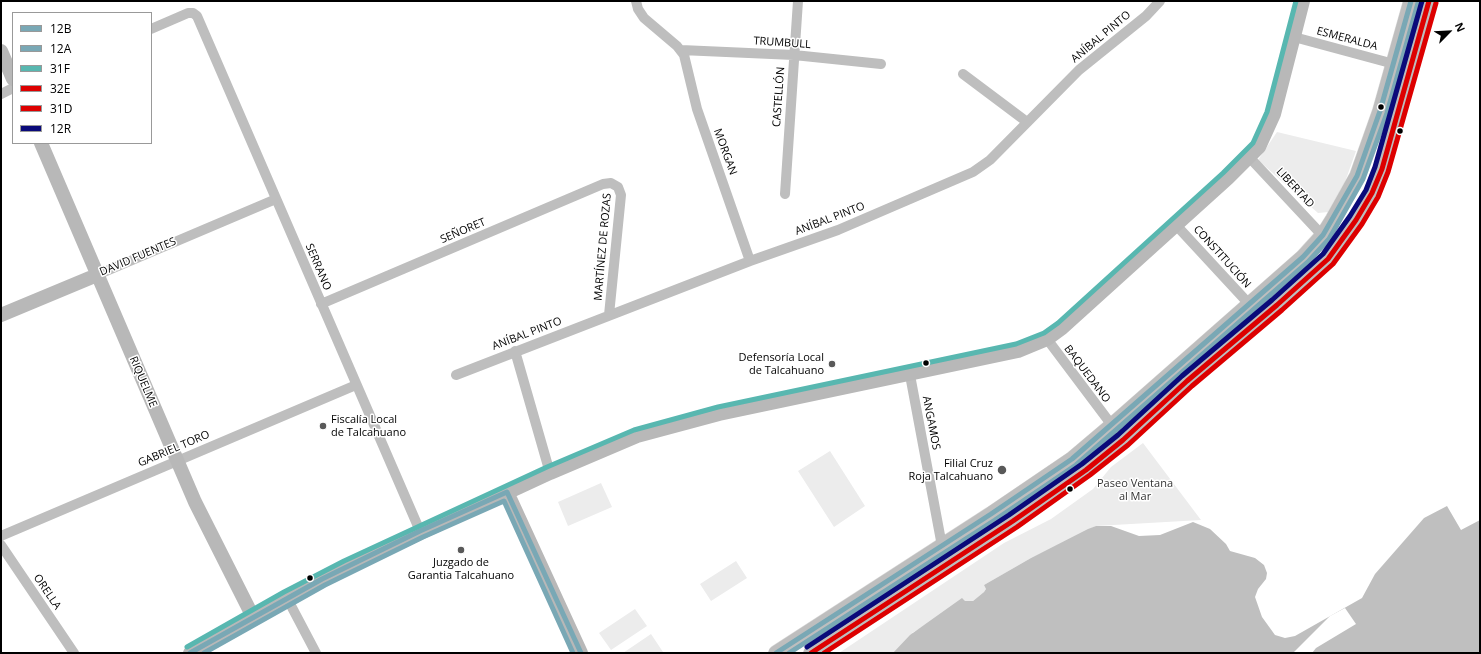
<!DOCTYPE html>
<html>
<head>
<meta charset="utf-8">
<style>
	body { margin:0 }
	#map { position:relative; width:1481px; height:654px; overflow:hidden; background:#fff; font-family:"Open Sans",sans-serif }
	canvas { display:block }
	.frame { position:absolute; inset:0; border:2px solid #000; pointer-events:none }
	.legend { position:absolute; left:12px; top:12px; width:140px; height:132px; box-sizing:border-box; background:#fff; border:1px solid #999; margin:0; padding:5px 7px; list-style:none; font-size:12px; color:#000 }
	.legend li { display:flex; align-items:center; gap:8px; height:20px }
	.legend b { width:20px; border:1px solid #999 }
	.north { position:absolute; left:1429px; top:12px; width:40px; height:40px; -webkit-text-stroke:3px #fff; paint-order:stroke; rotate:66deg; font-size:11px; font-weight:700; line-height:16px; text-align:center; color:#000 }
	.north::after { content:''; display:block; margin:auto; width:14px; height:18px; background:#000; clip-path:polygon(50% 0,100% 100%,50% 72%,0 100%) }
</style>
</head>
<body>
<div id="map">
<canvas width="1481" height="654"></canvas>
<div class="frame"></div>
<ul class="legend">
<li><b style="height:5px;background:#79a8b5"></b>12B</li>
<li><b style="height:5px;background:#79a8b5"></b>12A</li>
<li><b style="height:5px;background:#58b7b0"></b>31F</li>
<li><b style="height:5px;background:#d00"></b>32E</li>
<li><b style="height:5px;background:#d00"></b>31D</li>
<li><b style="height:5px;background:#0a0a7a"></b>12R</li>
</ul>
<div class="north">N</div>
</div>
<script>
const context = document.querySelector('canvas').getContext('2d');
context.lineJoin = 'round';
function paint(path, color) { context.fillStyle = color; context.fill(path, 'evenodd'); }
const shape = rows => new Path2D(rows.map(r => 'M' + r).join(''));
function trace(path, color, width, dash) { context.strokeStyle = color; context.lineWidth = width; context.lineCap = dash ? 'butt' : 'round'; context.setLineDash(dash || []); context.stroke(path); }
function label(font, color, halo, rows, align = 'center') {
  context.font = font + ' "Open Sans",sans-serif'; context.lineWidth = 3; context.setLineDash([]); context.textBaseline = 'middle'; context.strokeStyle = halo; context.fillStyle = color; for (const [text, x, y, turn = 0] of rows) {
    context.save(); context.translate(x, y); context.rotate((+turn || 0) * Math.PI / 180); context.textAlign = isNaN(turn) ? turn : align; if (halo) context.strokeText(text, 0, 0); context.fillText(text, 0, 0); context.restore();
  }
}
paint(shape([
	[1277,132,1356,151,1345,182,1328,212,1318,213,1258,160],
	[1143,443,1201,520,1096,526,1031,558,984,585,986,589,984,592,973,601,965,601,912,633,943,653,839,653,1004,543,1051,519,1093,489,1111,467],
	[830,451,865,506,834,527,798,471],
	[601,483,612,507,568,526,558,502],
	[736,561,747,578,711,601,700,584],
	[635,609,647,626,611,650,599,633],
	[651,634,663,652,623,653]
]), '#ececec');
paint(shape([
	[1447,506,1461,530,1480,520,1480,653,893,653,910,635,962,598,965,601,973,601,984,592,986,589,984,585,1031,558,1088,529,1096,526,1111,526,1139,536,1160,535,1193,522,1210,529,1226,544,1230,551,1255,558,1264,565,1267,573,1266,579,1258,589,1255,597,1262,617,1275,635,1285,638,1295,636,1362,598,1375,574,1424,518]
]), '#bfbfbf');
paint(shape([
	[1345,608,1356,624,1316,648,1312,653,1293,653,1330,616]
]), '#fff');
const primary = shape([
	[776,653,991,514,1072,459,1111,426,1303,257,1323,235,1333,219,1357,176,1380,111,1411,1],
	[811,653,1013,521,1086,470,1123,440,1187,381,1277,305,1328,259,1356,220,1372,193,1382,169,1429,1]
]);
trace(primary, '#dbdbdb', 16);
trace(shape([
	[636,1,638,9,644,18,677,46,684,55,697,109,750,261],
	[151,29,188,13,193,13,197,16,420,531],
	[1294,37,1394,64],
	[681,50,794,55,881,64],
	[963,74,1027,122],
	[1,94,13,88],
	[1250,158,1336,250],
	[785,194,798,1],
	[1176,225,1250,305],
	[97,275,276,199],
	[321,304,603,184,611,183,618,187,621,195,609,315],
	[1047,339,1123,440],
	[515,351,550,473],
	[456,375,750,261,838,230,973,172,990,160,1079,70,1146,16,1160,1],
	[910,375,942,546],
	[1,536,356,385],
	[1,545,74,653],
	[287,598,316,653]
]), '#bebebe', 10);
trace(shape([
	[1,51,13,79],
	[41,143,195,502,253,617],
	[1,315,97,275],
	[507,492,581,653],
	[190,653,287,598,347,567,550,473,637,436,719,414,1018,351,1047,339,1062,328,1228,178,1259,147,1274,114,1303,1]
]), '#b8b8b8', 14);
trace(primary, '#bebebe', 15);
trace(shape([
	[190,653,322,579,420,531,507,492,581,653],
	[776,653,991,514,1072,459,1303,257,1323,235,1357,176,1380,111,1411,1]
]), '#79a8b5', 5);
trace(shape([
	[204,653,325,585,423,537,504,501,573,653],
	[789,653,995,520,1076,465,1308,262,1329,239,1363,179,1387,113,1418,3]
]), '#79a8b5', 5);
trace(shape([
	[187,647,284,592,344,561,547,467,634,430,718,407,1016,344,1044,333,1058,323,1223,173,1253,143,1267,112,1296,1]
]), '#58b7b0', 5);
trace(shape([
	[811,653,1013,521,1086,470,1123,440,1187,381,1277,305,1328,259,1356,220,1372,193,1382,169,1429,1]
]), '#d00', 5);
trace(shape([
	[824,653,1017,527,1090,475,1128,445,1192,386,1282,310,1333,264,1362,224,1378,197,1388,172,1436,3]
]), '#d00', 5);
trace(shape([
	[807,647,1009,515,1082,464,1118,435,1182,376,1272,300,1323,254,1350,216,1366,190,1375,167,1422,1]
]), '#0a0a7a', 5);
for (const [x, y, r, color] of [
	[1381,107,3.5,"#000"],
	[1400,131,3.5,"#000"],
	[926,363,3.5,"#000"],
	[832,364,4,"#595959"],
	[323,426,4,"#595959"],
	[1002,470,5,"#595959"],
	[1070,489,3.5,"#000"],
	[461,550,4,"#595959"],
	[310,578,3.5,"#000"]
]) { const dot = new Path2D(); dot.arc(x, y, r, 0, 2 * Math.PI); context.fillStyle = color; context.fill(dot); trace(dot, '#fff', 1.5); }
label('11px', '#000', '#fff', [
	["ANÍBAL PINTO",1101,37,-40],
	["ESMERALDA",1347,39,15],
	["TRUMBULL",782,43,4],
	["CASTELLÓN",779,97,-86],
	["MORGAN",725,152,70],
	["LIBERTAD",1295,188,47],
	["ANÍBAL PINTO",830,219,-21],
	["SEÑORET",463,231,-23],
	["MARTÍNEZ DE ROZAS",603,247,-85],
	["DAVID FUENTES",138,257,-23],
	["CONSTITUCIÓN",1222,257,48],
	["SERRANO",318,267,67],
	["ANÍBAL PINTO",527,334,-21],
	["BAQUEDANO",1087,374,53],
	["RIQUELME",143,382,67],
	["ANGAMOS",931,423,79],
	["GABRIEL TORO",174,449,-23],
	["ORELLA",47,592,56]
]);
label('11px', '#000', '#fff', [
	["Defensoría Local",824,358],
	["de Talcahuano",824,371],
	["Fiscalía Local",331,420,"left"],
	["de Talcahuano",331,433,"left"],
	["Filial Cruz",993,464],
	["Roja Talcahuano",993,477],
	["Juzgado de",461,563,"center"],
	["Garantia Talcahuano",461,576,"center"]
], 'right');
label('11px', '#333', '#fff', [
	["Paseo Ventana",1135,484],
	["al Mar",1135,497]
]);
</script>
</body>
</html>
